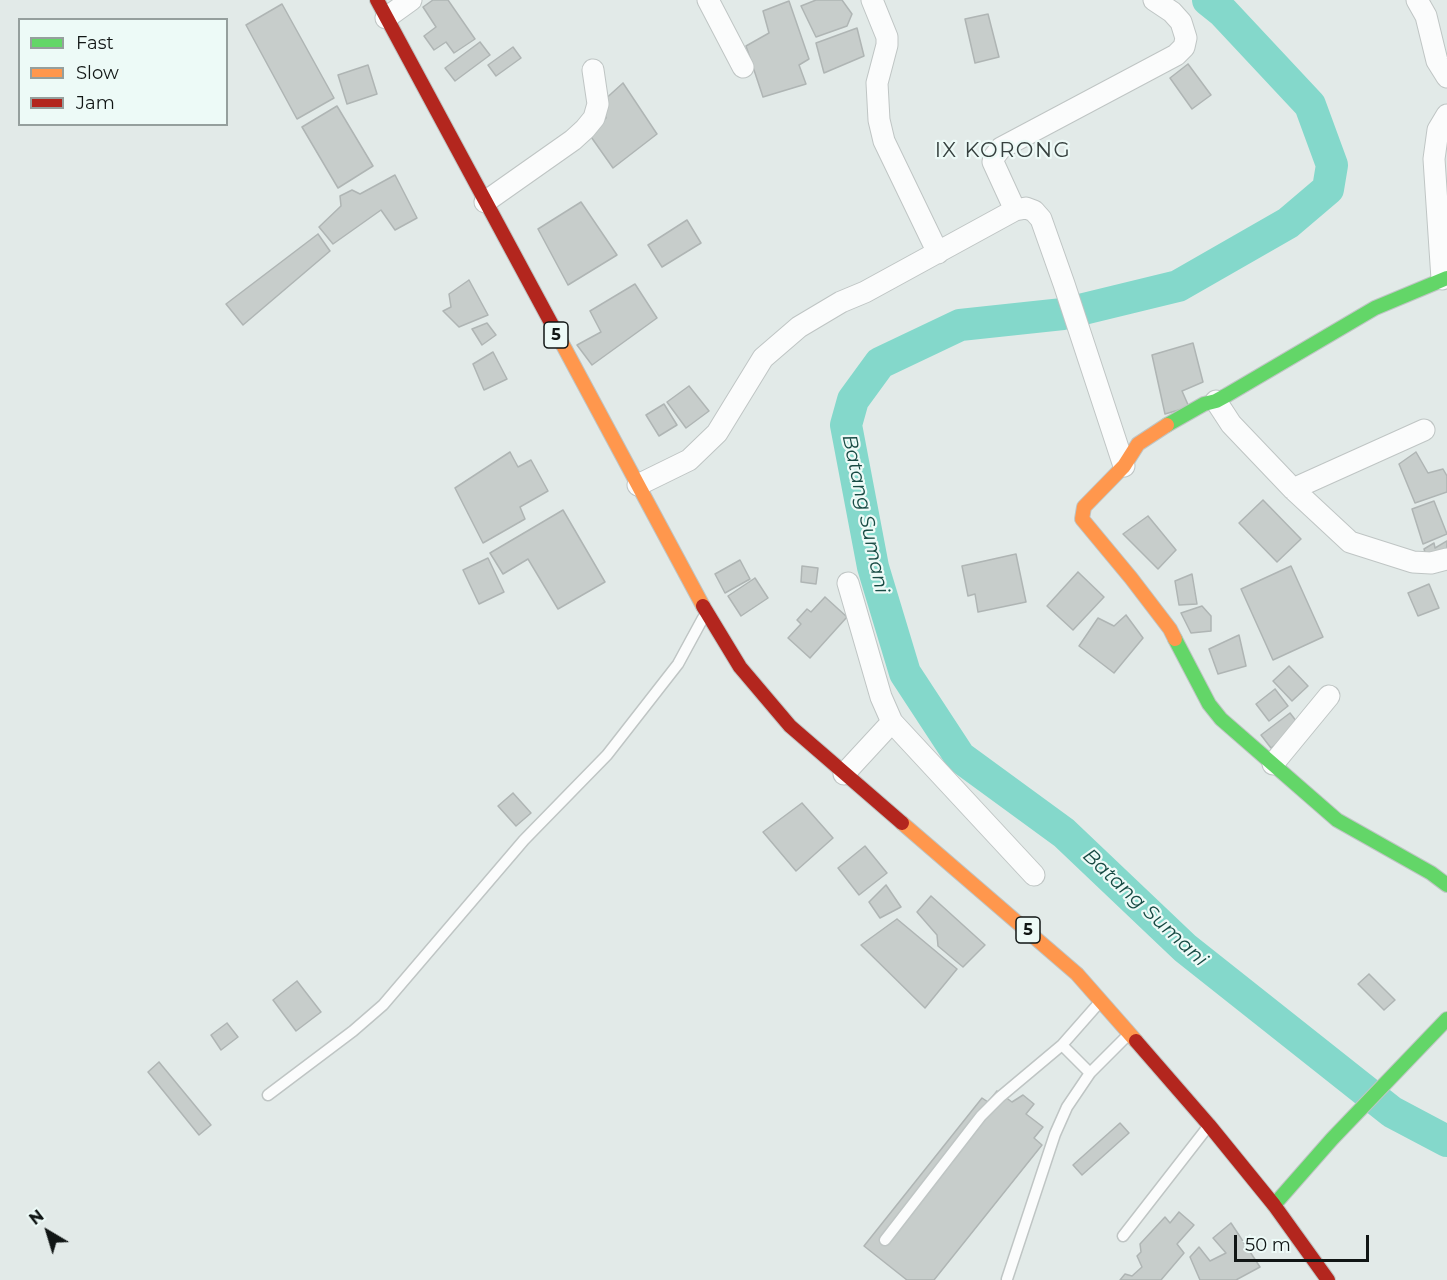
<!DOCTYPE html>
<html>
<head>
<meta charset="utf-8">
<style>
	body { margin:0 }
	#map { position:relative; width:1447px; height:1280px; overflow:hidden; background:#e2eae8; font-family:Montserrat,sans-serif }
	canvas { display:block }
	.legend { position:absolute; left:18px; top:18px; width:210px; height:108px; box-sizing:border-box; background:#edfaf7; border:2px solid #959f9d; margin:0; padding:8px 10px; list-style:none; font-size:18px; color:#111615 }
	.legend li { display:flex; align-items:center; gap:12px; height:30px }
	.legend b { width:30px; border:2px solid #959f9d }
	.north { position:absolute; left:18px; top:1202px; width:60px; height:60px; -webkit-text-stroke:4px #edfaf7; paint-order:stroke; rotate:322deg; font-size:16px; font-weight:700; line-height:24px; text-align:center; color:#111615 }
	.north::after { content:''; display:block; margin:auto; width:21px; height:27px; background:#111615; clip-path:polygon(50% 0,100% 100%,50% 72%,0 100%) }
	.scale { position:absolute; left:1234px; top:1235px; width:135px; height:27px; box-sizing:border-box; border:3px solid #111615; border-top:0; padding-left:8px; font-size:18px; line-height:21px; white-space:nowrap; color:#111615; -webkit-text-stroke:4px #edfaf7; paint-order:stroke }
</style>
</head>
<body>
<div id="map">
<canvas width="1447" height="1280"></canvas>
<ul class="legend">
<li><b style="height:8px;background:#63d668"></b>Fast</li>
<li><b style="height:8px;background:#ff974d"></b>Slow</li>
<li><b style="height:8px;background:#b3261e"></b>Jam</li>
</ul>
<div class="north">N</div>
<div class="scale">50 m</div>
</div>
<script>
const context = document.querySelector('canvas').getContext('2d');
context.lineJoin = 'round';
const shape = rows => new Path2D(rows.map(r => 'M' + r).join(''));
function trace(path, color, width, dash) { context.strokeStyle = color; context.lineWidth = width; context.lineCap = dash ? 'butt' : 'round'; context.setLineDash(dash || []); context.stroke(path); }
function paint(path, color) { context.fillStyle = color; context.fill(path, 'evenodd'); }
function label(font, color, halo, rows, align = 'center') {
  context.font = font + ' Montserrat,sans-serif'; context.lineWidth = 4.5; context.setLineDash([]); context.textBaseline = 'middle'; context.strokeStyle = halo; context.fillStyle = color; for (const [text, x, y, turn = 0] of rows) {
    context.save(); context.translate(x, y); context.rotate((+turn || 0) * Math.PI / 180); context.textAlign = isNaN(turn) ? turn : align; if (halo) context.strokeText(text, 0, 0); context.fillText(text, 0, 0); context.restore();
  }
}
trace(shape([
	[1208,0,1223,12,1310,105,1332,165,1328,189,1288,223,1178,286,1063,314,960,325,880,363,853,400,846,425,873,567,905,673,960,757,1064,833,1185,948,1392,1112,1447,1141]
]), '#84d8cb', 32);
const building = shape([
	[433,0,448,0,475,39,454,53,446,42,434,50,424,36,436,27,423,7,433,0],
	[816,0,842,0,852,14,847,26,816,37,801,6,816,0],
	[789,1,809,59,799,65,806,84,763,97,746,46,769,33,763,11,789,1],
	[282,4,334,98,297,119,246,25,282,4],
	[988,14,999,57,975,63,965,19,988,14],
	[857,28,864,56,824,73,816,43,857,28],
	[480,42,490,55,455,81,445,68,480,42],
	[513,47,521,58,496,76,488,65,513,47],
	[1188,64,1211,95,1192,109,1170,78,1188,64],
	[368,65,377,94,347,104,338,75,368,65],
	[623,83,657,134,613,168,589,134,606,118,602,102,623,83],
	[337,106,373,166,338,188,302,127,337,106],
	[395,175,417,218,395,230,381,210,333,244,319,227,341,206,340,196,352,190,360,194,395,175],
	[581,202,617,255,568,285,538,229,581,202],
	[687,220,701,243,662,267,648,245,687,220],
	[318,234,330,251,243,325,226,304,318,234],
	[469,280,488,315,459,327,443,311,451,307,449,294,469,280],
	[635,284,657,318,592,365,577,345,601,332,590,311,635,284],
	[487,323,496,335,482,345,472,329,487,323],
	[1193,343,1203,382,1182,391,1189,407,1165,414,1152,355,1193,343],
	[493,352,507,379,484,390,473,364,493,352],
	[689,386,709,411,686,428,667,402,689,386],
	[664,404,677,425,659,436,646,415,664,404],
	[510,452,518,467,531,460,548,491,520,507,525,519,483,543,455,488,510,452],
	[1416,452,1428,473,1443,469,1447,476,1447,492,1415,503,1399,464,1416,452],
	[1263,500,1301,539,1277,562,1239,523,1263,500],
	[1434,501,1447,534,1423,544,1412,509,1434,501],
	[563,510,605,582,558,609,528,559,503,574,490,553,563,510],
	[1148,516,1176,550,1158,569,1123,534,1148,516],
	[1447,541,1447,549,1427,559,1424,549,1434,543,1435,548,1447,541],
	[1016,554,1026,602,978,612,975,594,968,596,962,566,1016,554],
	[488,558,504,592,479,604,463,570,488,558],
	[740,560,750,579,725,593,715,574,740,560],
	[802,566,818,568,816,584,801,582,802,566],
	[1291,566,1323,637,1273,660,1241,589,1291,566],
	[1078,572,1104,597,1073,630,1047,606,1078,572],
	[1192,574,1197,604,1179,605,1175,581,1192,574],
	[755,578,768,598,741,616,728,596,755,578],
	[1429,584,1439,608,1418,616,1408,593,1429,584],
	[825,597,847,617,810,658,788,638,801,624,797,620,807,609,811,612,825,597],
	[1202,606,1211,616,1211,631,1191,633,1181,613,1202,606],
	[1126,615,1143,638,1114,673,1079,646,1098,618,1114,626,1126,615],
	[1239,635,1246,666,1218,674,1209,649,1239,635],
	[1289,666,1308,686,1292,701,1273,681,1289,666],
	[1275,689,1288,706,1269,721,1256,704,1275,689],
	[1290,713,1300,726,1271,748,1261,735,1290,713],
	[513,793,531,813,516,826,498,806,513,793],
	[802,803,833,838,796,871,763,832,802,803],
	[865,846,887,873,859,895,838,868,865,846],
	[886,885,901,907,880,918,869,902,886,885],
	[931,896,985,945,963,967,938,946,937,935,917,912,931,896],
	[897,919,957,969,925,1008,861,945,897,919],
	[1369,974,1395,1000,1384,1010,1358,984,1369,974],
	[297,981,321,1012,296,1031,273,1000,297,981],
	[227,1023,238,1037,221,1050,211,1035,227,1023],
	[159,1062,211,1125,199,1135,148,1072,159,1062],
	[997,1091,1012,1102,1023,1095,1034,1104,1026,1114,1043,1127,1034,1138,1042,1145,934,1280,907,1280,864,1246,982,1098,988,1102,997,1091],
	[1120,1123,1129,1133,1082,1175,1073,1165,1120,1123],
	[1179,1212,1194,1225,1177,1244,1184,1253,1161,1280,1120,1280,1125,1274,1132,1276,1142,1267,1137,1256,1141,1252,1140,1244,1165,1217,1170,1223,1179,1212],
	[1231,1223,1260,1267,1236,1280,1200,1280,1190,1257,1199,1247,1210,1261,1226,1253,1213,1238,1231,1223]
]);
paint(building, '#c7cdcb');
trace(building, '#afb5b4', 1.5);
const lane = shape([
	[1062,1045,1090,1073],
	[268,1095,353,1031,383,1005,524,840,607,755,678,664,703,618],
	[1123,1236,1207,1128],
	[885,1240,981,1116,1000,1097,1062,1045,1099,1003],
	[1007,1279,1055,1134,1067,1107,1090,1073,1128,1035]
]);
const street = shape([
	[708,0,743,67],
	[872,0,887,37,887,45,877,83,879,120,884,141,938,253],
	[1417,0,1426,16,1437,61,1447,77],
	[386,18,411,0],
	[485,202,573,140,585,129,594,118,598,104,593,70],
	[1015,210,993,162,994,157,1001,148,1176,55,1184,47,1186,38,1181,22,1172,12,1154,0],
	[1442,279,1434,159,1438,130,1447,115],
	[1216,401,1231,424,1293,489,1350,542,1413,562,1431,563,1447,559],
	[638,485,689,460,717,433,763,358,799,327,841,302,865,292,1015,210,1026,208,1034,211,1041,219,1064,284,1124,466],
	[1293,489,1424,430],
	[848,583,881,697,892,722,1034,875],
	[1273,764,1329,696],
	[844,774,892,722]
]);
const fast = shape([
	[1167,425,1204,404,1216,401,1227,395,1375,308,1447,278],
	[1175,639,1209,704,1221,719,1337,820,1431,873,1447,885],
	[1274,1205,1332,1139,1447,1019]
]);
const slow = shape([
	[557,334,703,606],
	[1167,425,1138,444,1124,466,1084,507,1082,519,1131,578,1170,629,1175,639],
	[902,823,1077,974,1136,1041]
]);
const jam = shape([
	[377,0,557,334],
	[703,606,740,667,790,726,902,823],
	[1136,1041,1209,1125,1274,1205,1328,1280]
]);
trace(lane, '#bfc5c4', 13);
trace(street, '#bfc5c4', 23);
trace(fast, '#bfc5c4', 16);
trace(slow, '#bfc5c4', 16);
trace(jam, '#bfc5c4', 16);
trace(lane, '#fbfcfc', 10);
trace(street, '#fbfcfc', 21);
trace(fast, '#63d668', 14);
trace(slow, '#ff974d', 14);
trace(jam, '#b3261e', 14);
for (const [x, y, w] of [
	[556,335,24],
	[1028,930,24]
]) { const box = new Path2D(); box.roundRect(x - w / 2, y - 13, w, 26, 4.5); context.fillStyle = '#edfaf7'; context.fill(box); trace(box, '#111615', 1.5); }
label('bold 16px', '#111615', null, [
	["5",556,335],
	["5",1028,930]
]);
label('italic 20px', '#174a43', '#edfaf7', [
	["Batang Sumani",865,514,78],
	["Batang Sumani",1145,908,43]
]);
context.letterSpacing = '1.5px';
label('21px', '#36403e', '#edfaf7', [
	["IX KORONG",1003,151]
]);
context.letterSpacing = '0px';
</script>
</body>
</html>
